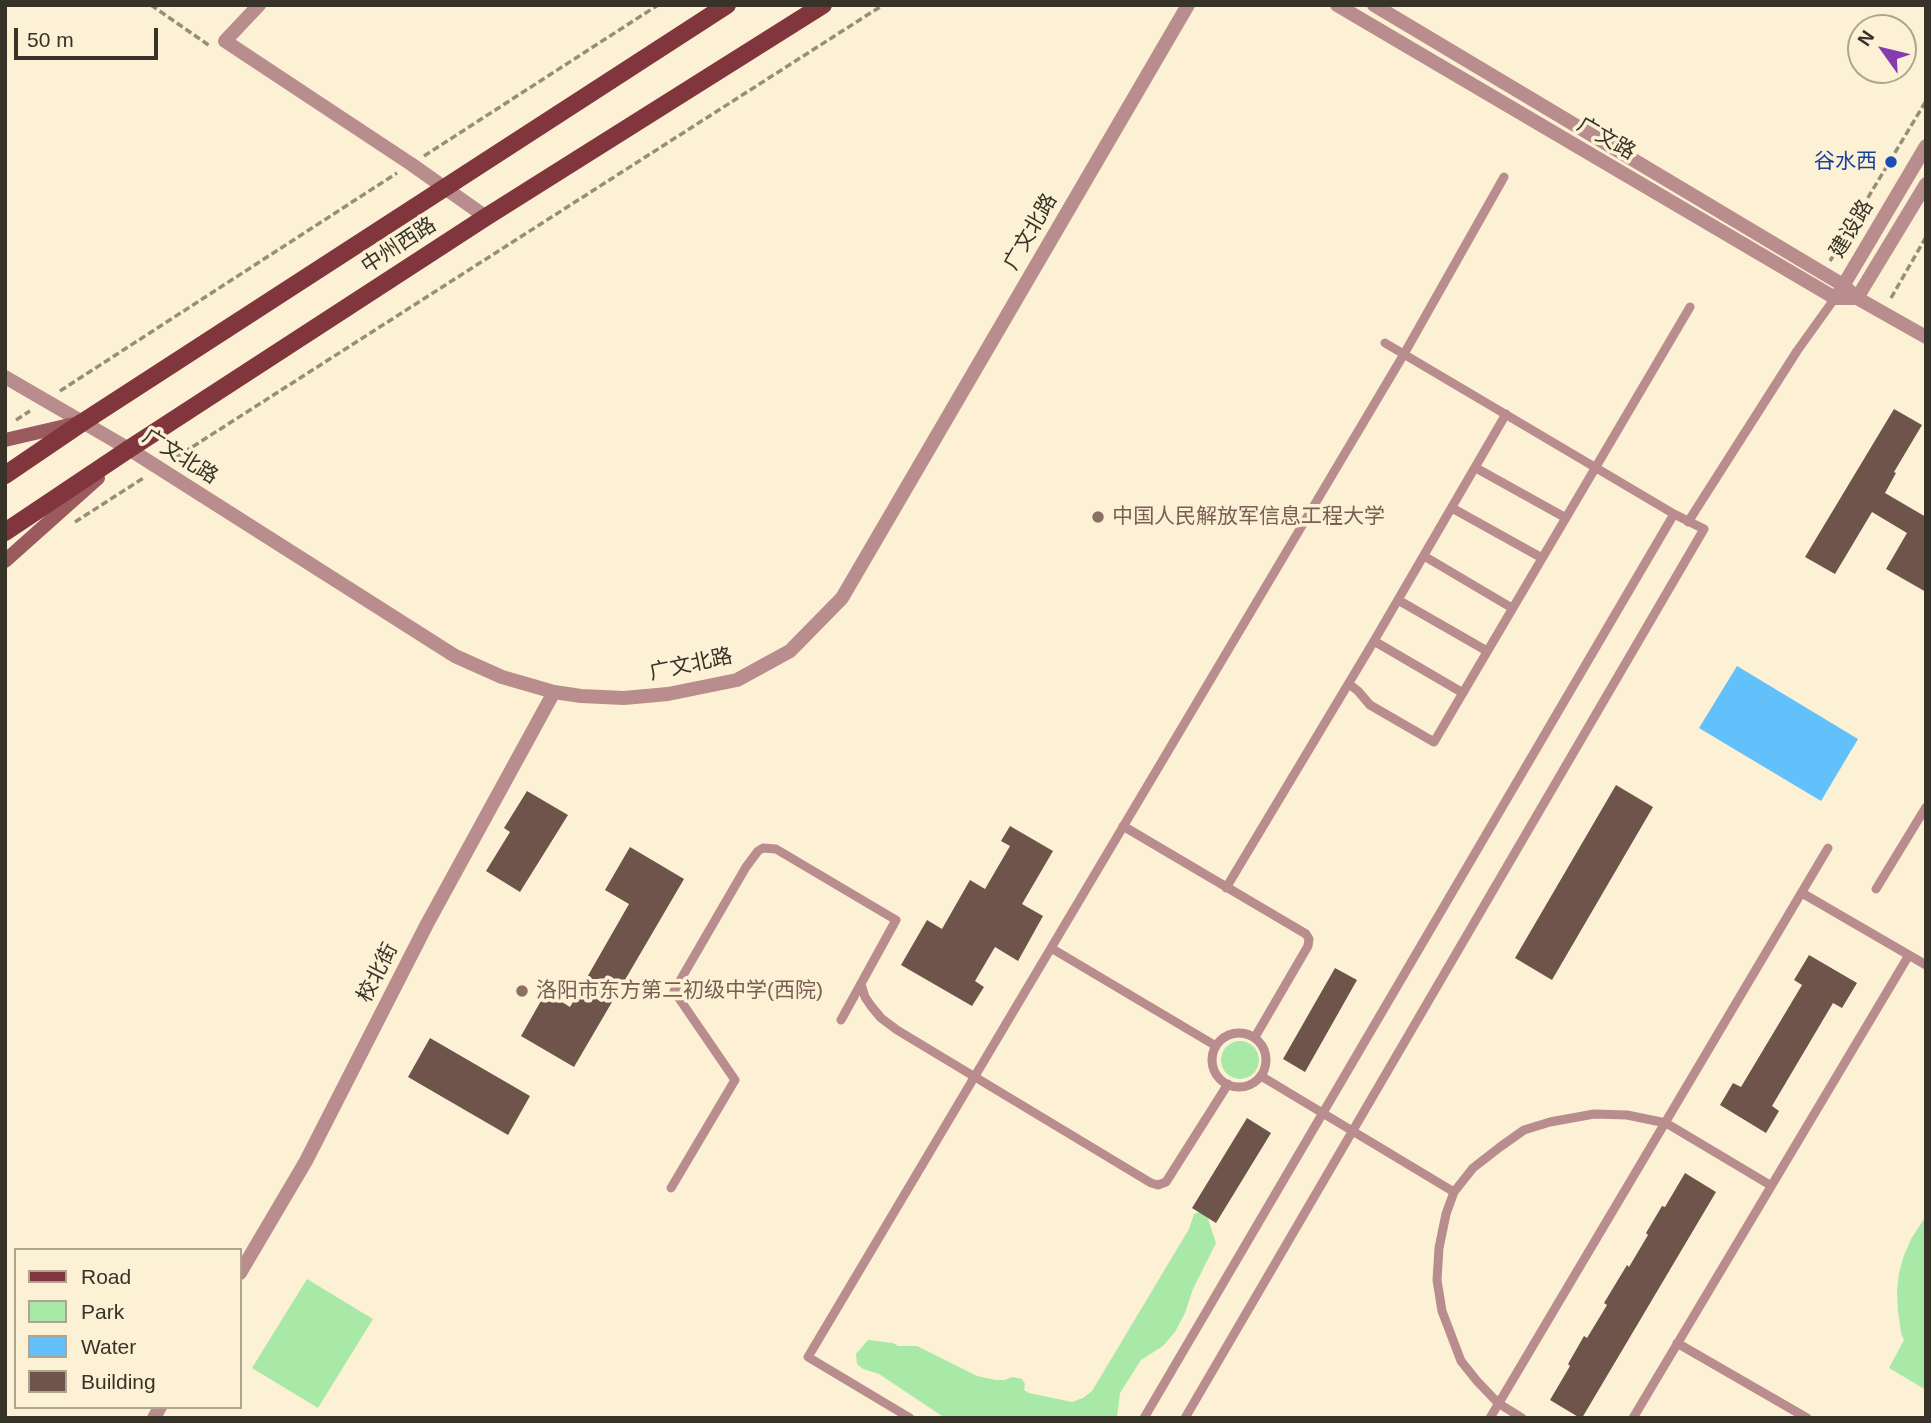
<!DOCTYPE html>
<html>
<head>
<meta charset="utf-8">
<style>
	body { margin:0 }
	#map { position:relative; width:1931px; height:1423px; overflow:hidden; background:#fcf1d5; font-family:Helvetica,sans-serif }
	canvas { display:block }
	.frame { position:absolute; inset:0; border:7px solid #373328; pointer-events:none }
	.legend { position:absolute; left:14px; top:1248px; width:228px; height:161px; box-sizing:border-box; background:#fcf1d5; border:2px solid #ada590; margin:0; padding:9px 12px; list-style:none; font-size:21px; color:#373328 }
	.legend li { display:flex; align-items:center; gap:14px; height:35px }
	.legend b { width:35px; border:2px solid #ada590 }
	.north { position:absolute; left:1847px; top:14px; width:70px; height:70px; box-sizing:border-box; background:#fcf1d5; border:2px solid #ada590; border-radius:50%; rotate:304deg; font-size:19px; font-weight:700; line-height:28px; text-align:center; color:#373328 }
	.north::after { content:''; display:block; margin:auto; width:24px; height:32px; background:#863cae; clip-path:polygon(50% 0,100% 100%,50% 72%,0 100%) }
	.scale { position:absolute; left:14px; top:28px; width:144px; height:32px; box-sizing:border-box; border:4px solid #373328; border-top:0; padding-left:9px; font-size:21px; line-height:24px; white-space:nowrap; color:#373328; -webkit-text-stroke:5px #fcf1d5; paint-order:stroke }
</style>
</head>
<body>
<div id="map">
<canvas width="1931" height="1423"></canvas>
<div class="frame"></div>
<ul class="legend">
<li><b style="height:9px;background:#81363d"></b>Road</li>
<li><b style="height:19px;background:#a9e9a7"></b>Park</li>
<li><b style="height:19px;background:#62c0fb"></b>Water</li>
<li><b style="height:19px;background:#6e544a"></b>Building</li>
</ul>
<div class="north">N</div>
<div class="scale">50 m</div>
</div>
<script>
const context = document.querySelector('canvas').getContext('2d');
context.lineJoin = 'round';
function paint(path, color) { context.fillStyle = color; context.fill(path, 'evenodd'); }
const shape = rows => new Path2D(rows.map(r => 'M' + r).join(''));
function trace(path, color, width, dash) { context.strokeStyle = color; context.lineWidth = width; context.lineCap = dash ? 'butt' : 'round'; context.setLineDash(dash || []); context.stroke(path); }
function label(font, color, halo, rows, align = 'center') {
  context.font = font + ' Helvetica,"Noto Sans SC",sans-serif'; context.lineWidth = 7; context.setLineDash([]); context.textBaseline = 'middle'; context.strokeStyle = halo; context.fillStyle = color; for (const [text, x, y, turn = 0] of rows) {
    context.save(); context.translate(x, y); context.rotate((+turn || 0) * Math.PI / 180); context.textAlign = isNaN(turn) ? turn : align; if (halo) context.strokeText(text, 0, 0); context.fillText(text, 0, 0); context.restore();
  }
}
paint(shape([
	'1221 1060a19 19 0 1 1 38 0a19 19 0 1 1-38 0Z',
	[1200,1212,1206,1213,1216,1243,1193,1289,1185,1313,1175,1332,1163,1346,1141,1360,1120,1393,1117,1418,945,1418,879,1374,863,1369,857,1364,856,1354,868,1340,893,1343,898,1346,917,1346,977,1376,996,1380,1004,1380,1013,1377,1022,1379,1025,1384,1024,1390,1029,1393,1072,1402,1083,1398,1092,1391,1189,1229,1194,1214],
	[1926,1216,1926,1390,1889,1368,1904,1340,1901,1333,1898,1311,1897,1291,1899,1273,1903,1258,1911,1239],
	[307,1279,373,1319,318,1408,252,1368]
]), '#a9e9a7');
paint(shape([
	[1737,666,1858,739,1821,801,1699,728]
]), '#62c0fb');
paint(shape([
	[1894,409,1922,425,1894,472,1896,473,1885,493,1926,517,1926,592,1886,569,1907,533,1872,512,1835,574,1805,557],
	[1616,785,1653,807,1552,980,1515,958],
	[527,791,568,815,520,892,486,871,510,832,504,828],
	[1010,826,1053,851,1022,904,1043,916,1018,961,995,947,975,981,984,987,972,1006,901,965,927,920,942,929,970,880,985,889,1010,846,1001,841],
	[630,847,684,879,574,1067,521,1036,546,992,570,1007,629,904,605,890],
	[1809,955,1857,983,1842,1008,1833,1003,1772,1106,1779,1111,1766,1133,1720,1105,1733,1083,1741,1087,1802,985,1794,980],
	[1335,968,1357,980,1305,1072,1283,1059],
	[430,1038,530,1096,508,1135,408,1077],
	[1247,1118,1271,1133,1216,1223,1192,1208],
	[1685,1173,1716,1192,1582,1418,1580,1418,1550,1400,1570,1366,1568,1364,1584,1336,1587,1338,1607,1305,1604,1303,1627,1265,1629,1267,1648,1235,1646,1233,1662,1206,1665,1207]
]), '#6e544a');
trace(shape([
	[151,5,210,46],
	[424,156,658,5],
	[1830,261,1926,101],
	[1891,298,1926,237],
	[60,391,397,173],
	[16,420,30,411],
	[175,458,883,5],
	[75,522,145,477]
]), '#958e7b', 3.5, [7, 3.5]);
trace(shape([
	[1476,468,1566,518],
	[1452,508,1542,558],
	[1688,522,1797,351,1835,298],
	[1424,556,1512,608],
	[1398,600,1487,651],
	[1374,641,1463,693],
	[1349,684,1358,691,1370,705,1434,742,1690,307],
	[1123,826,1306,934,1309,939,1308,946,1255,1037],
	[1226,888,1374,641,1506,414],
	[1876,889,1926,807],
	[1802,893,1926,965],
	[1051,948,1216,1046],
	[861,984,865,997,871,1006,881,1018,897,1030,1151,1183,1158,1185,1166,1182,1228,1084],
	'1212 1060a27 27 0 1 1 54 0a27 27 0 1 1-54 0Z',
	[1261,1076,1454,1192],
	[671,1188,735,1080,674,991,746,867,758,851,763,848,776,849,896,920,841,1020],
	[1677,1343,1807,1418],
	[910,1418,808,1357,1404,354,1504,177],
	[1144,1418,1674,514],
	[1185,1418,1704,529,1674,514,1385,343],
	[1490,1418,1828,848],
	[1522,1418,1498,1403,1477,1381,1461,1361,1442,1311,1437,1280,1439,1248,1446,1214,1454,1192,1473,1168,1500,1147,1524,1130,1550,1122,1594,1114,1627,1115,1666,1123,1770,1185],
	[1633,1418,1909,955]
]), '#b98c8d', 9);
trace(shape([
	[259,5,225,41,411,164,486,217],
	[240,1273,306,1161,427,924,554,692],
	[154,1418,160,1407]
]), '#b98c8d', 14);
trace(shape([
	[1337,5,1835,298,1857,298],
	[1374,5,1843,285,1857,298,1926,337],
	[1840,291,1926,146],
	[1857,298,1926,184],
	[5,377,129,449,455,656,502,677,554,692,581,696,624,698,668,694,737,680,790,651,842,598,1188,5]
]), '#b98c8d', 14);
trace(shape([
	[5,440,78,423],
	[5,561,98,478]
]), '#9a5a5e', 14);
trace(shape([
	[5,475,83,422,727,5],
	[5,532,129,449,486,217,823,5]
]), '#81363d', 18);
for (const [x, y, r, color] of [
	[1891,162,7,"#1a4fb4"],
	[1098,517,7,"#8d6e63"],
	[522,991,7,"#8d6e63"]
]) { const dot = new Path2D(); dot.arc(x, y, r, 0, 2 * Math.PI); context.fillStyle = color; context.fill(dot); trace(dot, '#fcf1d5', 2.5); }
label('21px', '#373328', '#fcf1d5', [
	["广文路",1606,139,30],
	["建设路",1852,229,-59],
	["广文北路",1031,232,-60],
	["中州西路",399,246,-33],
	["广文北路",180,457,32],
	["广文北路",691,665,-12],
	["校北街",378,973,-63]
]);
label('21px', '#164399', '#fcf1d5', [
	["谷水西",1877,162]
], 'right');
label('21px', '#785e54', '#fcf1d5', [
	["中国人民解放军信息工程大学",1112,517],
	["洛阳市东方第二初级中学(西院)",536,991]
], 'left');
</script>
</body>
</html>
